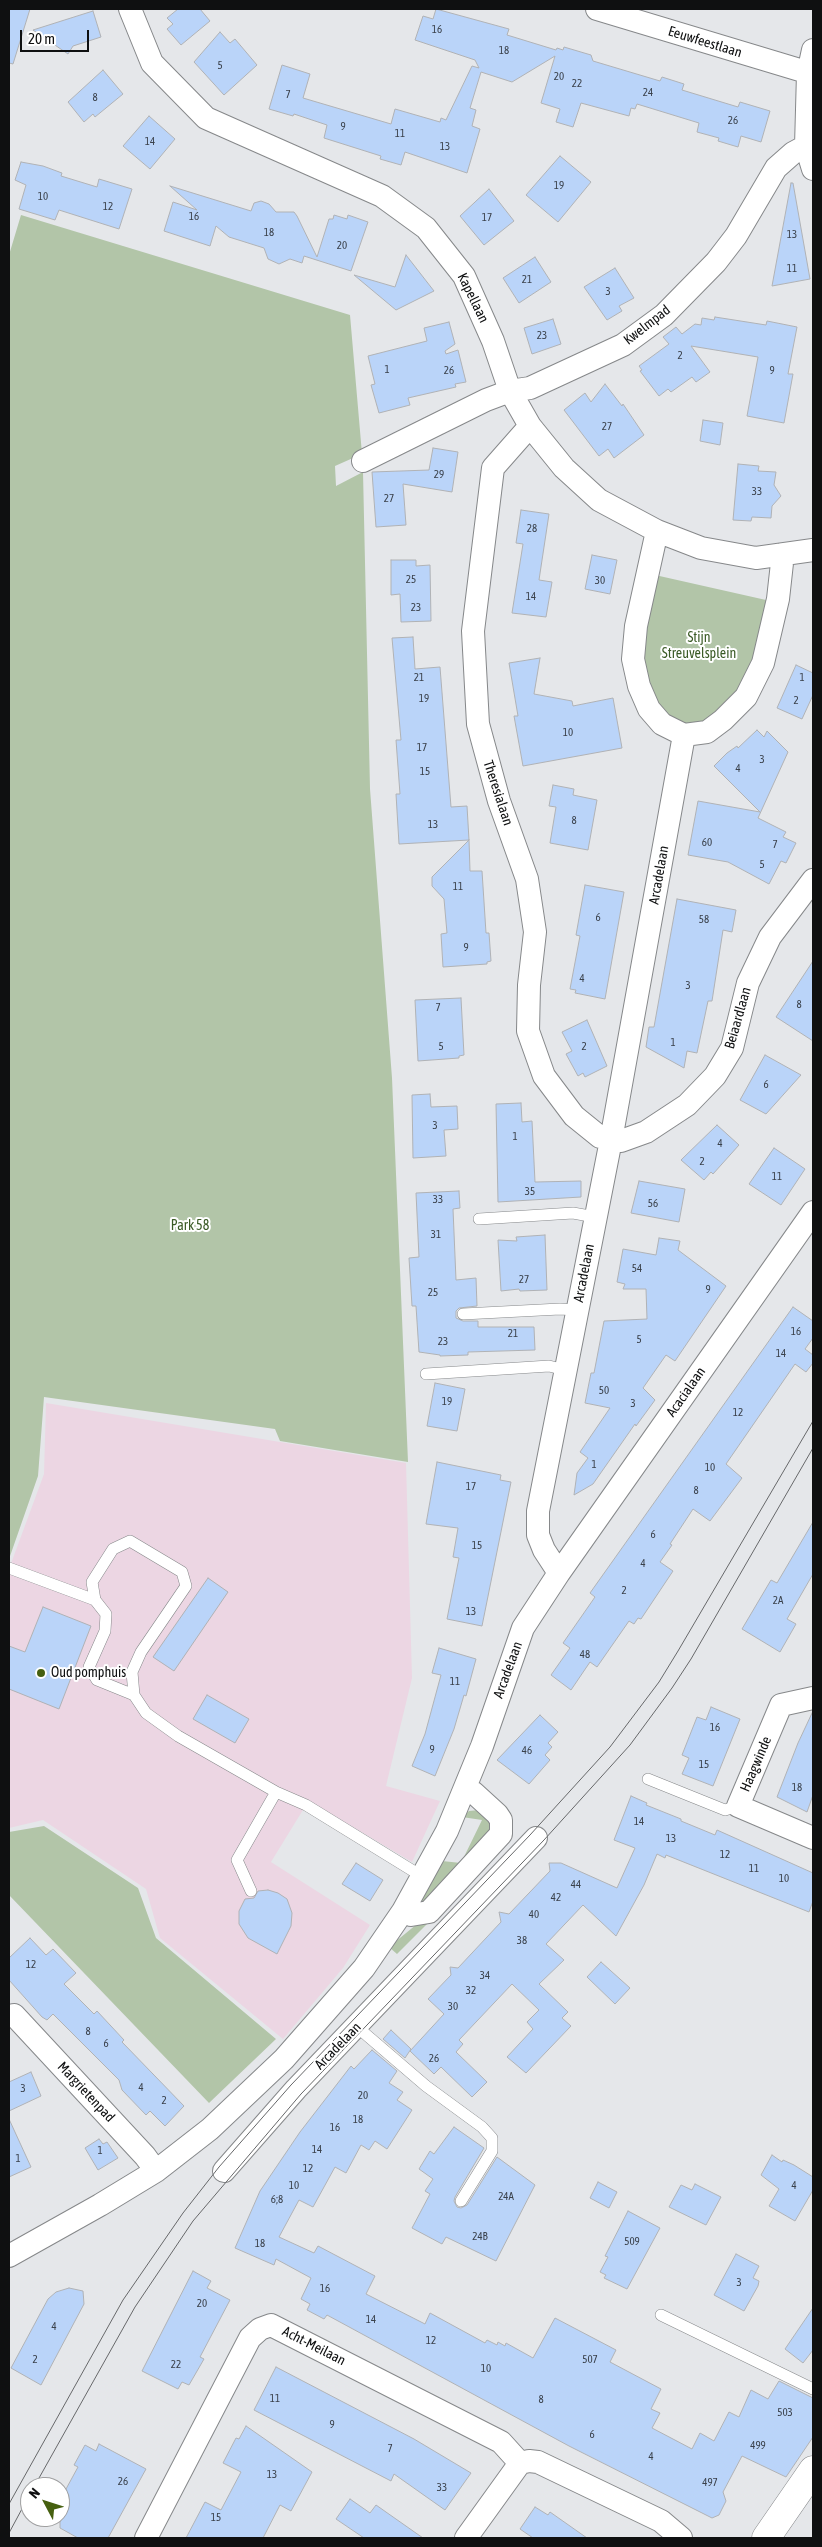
<!DOCTYPE html>
<html>
<head>
<meta charset="utf-8">
<style>
	body { margin:0 }
	#map { position:relative; width:822px; height:2547px; overflow:hidden; background:#e5e7ea; font-family:"Asap Condensed",sans-serif }
	canvas { display:block }
	.frame { position:absolute; inset:0; border:10px solid #0f1011; pointer-events:none }
	.north { position:absolute; left:20px; top:2477px; width:50px; height:50px; box-sizing:border-box; background:#fff; border:1px solid #9f9fa0; border-radius:50%; rotate:310deg; font-size:14px; font-weight:700; line-height:20px; text-align:center; color:#0f1011 }
	.north::after { content:''; display:block; margin:auto; width:18px; height:22px; background:#466010; clip-path:polygon(50% 0,100% 100%,50% 72%,0 100%) }
	.scale { position:absolute; left:20px; top:30px; width:69px; height:22px; box-sizing:border-box; border:2px solid #0f1011; border-top:0; padding-left:6px; font-size:15px; line-height:18px; white-space:nowrap; color:#0f1011; -webkit-text-stroke:4px #fff; paint-order:stroke }
</style>
</head>
<body>
<div id="map">
<canvas width="822" height="2547"></canvas>
<div class="frame"></div>
<div class="north">N</div>
<div class="scale">20 m</div>
</div>
<script>
const context = document.querySelector('canvas').getContext('2d');
context.lineJoin = 'round';
function paint(path, color) { context.fillStyle = color; context.fill(path, 'evenodd'); }
const shape = rows => new Path2D(rows.map(r => 'M' + r).join(''));
function trace(path, color, width, dash) { context.strokeStyle = color; context.lineWidth = width; context.lineCap = dash ? 'butt' : 'round'; context.setLineDash(dash || []); context.stroke(path); }
function label(font, color, halo, rows, align = 'center') {
  context.font = font + ' "Asap Condensed",sans-serif'; context.lineWidth = 4; context.setLineDash([]); context.textBaseline = 'middle'; context.strokeStyle = halo; context.fillStyle = color; for (const [text, x, y, turn = 0] of rows) {
    context.save(); context.translate(x, y); context.rotate((+turn || 0) * Math.PI / 180); context.textAlign = isNaN(turn) ? turn : align; if (halo) context.strokeText(text, 0, 0); context.fillText(text, 0, 0); context.restore();
  }
}
paint(shape([
	[46,1403,406,1463,412,1678,386,1786,440,1801,412,1862,309,1801,306,1805,271,1862,370,1925,343,1968,283,2039,160,1938,146,1889,43,1820,9,1828,9,1569,44,1474]
]), '#ecd6e3');
paint(shape([
	[21,215,350,315,362,454,335,466,336,486,363,472,370,789,392,1078,408,1462,280,1441,275,1429,44,1397,38,1476,9,1559,9,255],
	[655,575,766,600,752,669,743,689,706,723,686,727,664,715,642,664],
	[479,1810,488,1813,494,1833,423,1906,418,1902,442,1861,461,1863,482,1820,462,1817,469,1811],
	[44,1826,138,1888,156,1938,276,2039,209,2103,9,1895,9,1832],
	[429,1922,397,1954,389,1947,417,1924]
]), '#b2c5a8');
const building = shape([
	[9,9,30,9,13,64,9,63,9,9],
	[178,9,200,9,210,21,181,45,167,29,173,24,167,18,178,9],
	[436,9,509,29,507,35,556,50,557,48,563,50,564,47,591,55,593,61,660,81,662,77,684,84,682,90,738,107,740,102,770,111,761,142,741,136,738,147,718,141,719,138,697,132,699,123,637,104,635,109,631,108,629,116,581,103,573,127,556,122,560,109,541,103,555,56,512,82,481,72,470,108,476,110,472,126,480,129,467,173,405,152,401,165,380,159,381,156,324,138,327,125,294,114,293,116,269,109,282,65,310,74,303,98,391,124,395,109,440,122,441,118,446,120,472,66,479,68,475,60,415,40,423,16,433,19,436,9],
	[93,11,101,37,73,46,68,54,33,30,93,11],
	[220,32,230,43,235,39,257,65,224,95,194,62,220,32],
	[103,70,123,94,95,117,93,114,84,122,68,102,103,70],
	[149,116,175,139,150,169,123,146,149,116],
	[560,156,591,182,558,222,526,195,560,156],
	[21,162,43,166,62,173,61,176,97,187,99,179,132,189,119,229,59,210,55,220,19,209,26,185,15,180,21,162],
	[791,183,793,183,810,279,772,286,791,183],
	[170,186,251,211,254,203,261,201,269,204,276,212,294,212,297,216,317,257,329,219,333,219,334,215,347,219,348,215,368,222,351,271,304,256,302,263,290,259,279,264,268,259,264,248,229,237,216,226,210,246,164,231,173,202,197,210,170,186],
	[489,189,514,221,484,245,460,216,489,189],
	[406,255,434,291,396,310,354,275,395,287,406,255],
	[535,257,551,282,519,303,503,278,535,257],
	[615,268,634,298,619,306,622,311,607,320,584,287,615,268],
	[715,317,766,325,767,321,797,327,788,374,793,374,784,423,747,416,758,357,691,346,710,372,696,382,692,377,671,392,668,389,659,396,640,371,642,370,639,366,669,344,663,337,676,327,682,334,695,324,701,325,702,318,714,320,715,317],
	[553,319,561,344,532,354,524,328,553,319],
	[449,322,455,344,445,351,446,354,458,350,466,382,455,384,456,387,408,398,410,405,379,413,371,385,375,384,368,356,427,341,424,328,449,322],
	[605,384,622,406,623,404,644,435,614,458,608,449,599,456,564,410,585,393,591,402,605,384],
	[703,420,723,423,720,445,700,441,703,420],
	[433,448,458,452,452,492,403,484,406,525,376,527,372,472,429,470,433,448],
	[738,464,759,466,758,471,776,472,774,485,781,496,772,506,771,518,752,517,751,521,733,520,738,464],
	[521,510,549,514,539,580,552,582,546,617,512,613,523,544,516,543,521,510],
	[592,555,617,560,610,594,585,589,592,555],
	[391,560,416,560,416,566,430,565,431,621,401,622,400,594,391,595,391,560],
	[413,637,415,669,440,667,451,807,467,806,469,840,399,844,396,794,400,794,396,740,401,740,392,638,413,637],
	[540,658,534,694,572,701,573,706,613,698,622,748,523,766,514,716,518,716,509,663,540,658],
	[796,665,813,673,813,695,802,719,777,708,796,665],
	[757,730,764,737,767,731,788,752,758,818,786,832,783,837,796,843,786,863,781,861,769,884,728,862,688,855,698,801,760,812,714,766,727,753,737,746,738,748,757,730],
	[553,785,574,789,573,795,597,800,588,850,550,843,556,807,549,806,553,785],
	[469,840,470,871,482,871,486,933,489,933,491,961,487,962,487,964,443,967,441,934,447,933,444,899,432,886,432,877,469,840],
	[585,885,624,892,605,999,575,993,576,990,570,989,580,936,576,935,585,885],
	[677,899,736,910,732,932,723,930,712,1001,708,1001,697,1053,687,1051,684,1068,646,1047,649,1027,654,1027,677,899],
	[813,961,813,1041,776,1017,813,961],
	[461,998,464,1055,459,1056,459,1058,418,1061,415,1000,461,998],
	[587,1020,607,1066,585,1077,583,1073,578,1076,566,1054,572,1051,562,1032,587,1020],
	[765,1055,801,1075,766,1114,740,1100,765,1055],
	[430,1094,431,1107,457,1106,458,1129,444,1130,446,1156,413,1158,412,1095,430,1094],
	[521,1103,522,1122,532,1121,535,1182,581,1181,581,1197,498,1202,496,1104,521,1103],
	[717,1125,739,1145,713,1174,711,1172,704,1180,681,1160,717,1125],
	[774,1148,805,1169,781,1205,749,1184,774,1148],
	[639,1181,685,1189,679,1222,631,1213,639,1181],
	[459,1191,460,1208,453,1209,456,1280,476,1278,477,1306,459,1308,456,1311,456,1318,463,1321,478,1321,478,1327,534,1327,535,1350,468,1352,468,1355,440,1356,440,1355,419,1352,416,1306,412,1306,409,1258,419,1257,416,1193,459,1191],
	[545,1235,547,1290,520,1291,519,1289,501,1291,498,1240,517,1241,516,1237,545,1235],
	[659,1238,680,1241,678,1250,726,1286,675,1361,666,1355,643,1388,655,1400,636,1426,635,1424,593,1484,574,1495,577,1473,588,1458,580,1452,610,1408,585,1403,591,1373,594,1373,604,1321,647,1319,646,1289,623,1289,625,1284,617,1282,623,1249,656,1255,659,1238],
	[793,1307,813,1321,813,1338,805,1349,813,1355,813,1363,806,1372,795,1364,726,1464,742,1478,710,1521,693,1509,670,1544,672,1545,660,1562,673,1571,641,1619,638,1618,634,1624,629,1621,597,1667,590,1662,571,1690,551,1675,570,1648,563,1643,595,1597,590,1593,793,1307],
	[435,1383,465,1389,457,1431,427,1426,435,1383],
	[437,1462,501,1475,500,1480,511,1482,482,1626,447,1619,459,1558,453,1557,458,1528,426,1524,437,1462],
	[813,1522,813,1574,787,1619,796,1624,780,1652,742,1629,771,1580,777,1583,813,1522],
	[208,1578,228,1592,174,1671,153,1657,208,1578],
	[43,1607,91,1626,59,1709,9,1689,9,1646,25,1652,43,1607],
	[439,1648,476,1659,466,1696,464,1695,454,1729,435,1776,412,1766,425,1734,441,1675,432,1673,439,1648],
	[207,1695,249,1719,235,1743,193,1719,207,1695],
	[711,1707,740,1719,713,1786,682,1774,689,1758,682,1755,697,1717,706,1720,711,1707],
	[813,1711,813,1795,807,1812,777,1797,798,1743,813,1711],
	[540,1715,558,1732,548,1743,552,1747,545,1755,550,1760,529,1784,497,1760,540,1715],
	[631,1796,647,1803,646,1805,681,1819,681,1821,715,1835,717,1830,813,1873,813,1901,809,1912,666,1855,665,1858,657,1854,644,1885,616,1936,583,1905,546,1944,564,1960,539,1984,568,2012,562,2018,571,2026,526,2073,507,2057,533,2029,527,2022,539,2010,512,1984,459,2040,463,2044,456,2052,487,2082,472,2097,441,2067,434,2074,410,2051,444,2014,428,1999,451,1975,450,1967,458,1968,501,1922,499,1912,509,1914,550,1871,549,1863,561,1863,617,1888,635,1848,614,1840,631,1796],
	[356,1863,383,1880,370,1901,342,1884,356,1863],
	[268,1890,278,1893,287,1899,292,1913,291,1926,277,1954,248,1938,239,1924,239,1911,245,1899,254,1898,258,1891,268,1890],
	[30,1938,46,1955,53,1949,76,1973,64,1984,94,2014,97,2011,124,2040,122,2042,184,2106,165,2126,150,2111,146,2115,122,2090,119,2080,53,2014,47,2020,42,2017,9,1980,9,1958,30,1938],
	[601,1962,630,1988,615,2004,587,1977,601,1962],
	[391,2030,411,2049,405,2058,383,2039,391,2030],
	[372,2050,397,2071,389,2083,403,2092,397,2100,412,2110,387,2149,375,2141,369,2150,361,2145,346,2173,335,2167,313,2207,299,2200,279,2237,314,2253,318,2246,375,2276,366,2294,425,2324,430,2313,485,2343,487,2340,497,2345,498,2342,505,2346,506,2343,533,2358,555,2318,616,2350,610,2362,661,2389,651,2409,660,2413,652,2428,692,2449,700,2433,714,2441,729,2412,739,2417,751,2390,768,2399,779,2381,813,2398,813,2437,786,2477,742,2456,723,2492,726,2501,719,2515,712,2518,569,2446,327,2315,324,2319,307,2310,310,2304,301,2299,311,2278,276,2259,274,2265,235,2248,260,2191,300,2132,351,2066,354,2069,372,2050],
	[31,2072,41,2096,9,2111,9,2082,31,2072],
	[9,2119,31,2167,9,2177,9,2119],
	[454,2127,484,2148,455,2197,454,2201,457,2207,461,2208,467,2205,497,2157,535,2185,496,2261,446,2237,442,2244,412,2228,430,2194,425,2191,433,2179,419,2169,430,2151,434,2154,454,2127],
	[99,2139,103,2144,107,2142,118,2158,98,2170,85,2148,99,2139],
	[772,2155,782,2162,783,2160,794,2165,813,2177,813,2190,795,2221,769,2206,779,2189,761,2175,772,2155],
	[598,2182,617,2192,609,2208,590,2198,598,2182],
	[695,2184,721,2197,706,2225,669,2207,681,2185,692,2190,695,2184],
	[628,2211,660,2228,627,2289,604,2278,606,2275,600,2272,608,2257,605,2256,628,2211],
	[736,2254,759,2266,753,2278,759,2281,758,2286,744,2311,714,2295,736,2254],
	[193,2271,211,2281,207,2288,230,2300,200,2357,204,2359,189,2385,182,2382,178,2389,142,2371,193,2271],
	[69,2288,83,2291,84,2304,41,2385,11,2368,48,2299,56,2292,69,2288],
	[813,2308,813,2350,803,2363,785,2349,813,2308],
	[276,2367,414,2439,471,2473,445,2510,394,2474,391,2481,254,2410,276,2367],
	[246,2426,312,2472,291,2511,280,2505,263,2538,186,2538,205,2502,221,2510,241,2472,223,2463,236,2438,239,2439,246,2426],
	[99,2444,146,2469,108,2538,78,2538,60,2528,60,2500,78,2467,74,2465,85,2445,96,2451,99,2444],
	[350,2499,370,2513,376,2505,423,2538,364,2538,336,2519,350,2499],
	[535,2507,548,2515,550,2512,587,2538,533,2538,520,2529,535,2507]
]);
paint(building, '#bad4f9');
trace(building, '#b0b2b5', 1);
const lane = shape([
	[479,1219,573,1213,595,1217],
	[463,1314,560,1309,577,1310],
	[426,1374,549,1366,565,1370],
	[9,1568,95,1600],
	[134,1695,97,1680,89,1667,105,1631,106,1614,95,1600,92,1582,113,1549,130,1541,182,1572,186,1586,141,1652,132,1672,134,1695,146,1713,178,1736,276,1792,306,1805,423,1877],
	[648,1779,725,1810,738,1806],
	[251,1891,237,1860,276,1792],
	[356,2026,426,2086,482,2127,492,2138,492,2151,461,2201],
	[661,2315,813,2389]
]);
const street = shape([
	[130,9,152,63,206,118,382,196,426,228,464,276,493,341,510,391,530,426,564,468,599,500,657,531,701,548,756,558,813,550],
	[597,9,813,74],
	[813,50,808,73,806,146,813,169],
	[530,426,493,468,473,631,478,724,499,801,527,879,535,932,529,985,528,1031,544,1076,574,1116,600,1137,621,1141,646,1132,687,1105,715,1076,732,1048,748,983,770,937,813,880],
	[363,461,486,400,510,391,530,388,623,345,664,315,716,262,736,236,776,168,793,153,806,146],
	[657,531,636,626,633,659,639,686,649,709,662,724,684,735,707,732,723,720,746,697,763,663,778,599,783,554],
	[559,1573,544,1550,538,1535,538,1511,611,1140,684,735],
	[813,1698,781,1705,738,1806,813,1838],
	[403,1911,411,1915,429,1912,501,1834,501,1820,497,1814,474,1793,465,1790],
	[9,2016,14,2015,145,2156,156,2171],
	[224,2171,296,2089,536,1838],
	[9,2256,100,2205,156,2171,210,2129,284,2059,364,1968,403,1911,447,1831,482,1746,523,1628,559,1573,813,1212],
	[146,2538,250,2338,260,2329,271,2325,501,2442,520,2463,529,2461,538,2462,661,2521,681,2538],
	[466,2538,520,2463]
]);
const secondary = shape([
	[766,2538,813,2470]
]);
trace(lane, '#86888a', 12);
trace(street, '#86888a', 24);
trace(secondary, '#86888a', 29);
trace(lane, '#fff', 11);
trace(street, '#fff', 22);
trace(secondary, '#fff', 28);
trace(shape([
	[34,2487,135,2307,193,2221,301,2094,544,1840,630,1745,672,1688,691,1659,813,1448],
	[9,2504,123,2300,183,2213,219,2167,291,2085,530,1835,610,1747,659,1682,678,1651,813,1421],
	[9,2533,30,2494]
]), '#67686a', 1);
for (const [x, y, r, color] of [
	[41,1673,5,"#466010"]
]) { const dot = new Path2D(); dot.arc(x, y, r, 0, 2 * Math.PI); context.fillStyle = color; context.fill(dot); trace(dot, '#fff', 2); }
label('11px', '#3a414b', null, [
	["16",437,30],
	["18",504,51],
	["5",220,66],
	["20",559,77],
	["22",577,84],
	["24",648,93],
	["7",288,95],
	["8",95,98],
	["26",733,121],
	["9",343,127],
	["11",400,134],
	["14",150,142],
	["13",445,147],
	["19",559,186],
	["10",43,197],
	["12",108,207],
	["16",194,217],
	["17",487,218],
	["18",269,233],
	["13",792,235],
	["20",342,246],
	["11",792,269],
	["21",527,280],
	["3",608,292],
	["23",542,336],
	["2",680,356],
	["1",387,370],
	["26",449,371],
	["9",772,371],
	["27",607,427],
	["29",439,475],
	["33",757,492],
	["27",389,499],
	["28",532,529],
	["25",411,580],
	["30",600,581],
	["14",531,597],
	["23",416,608],
	["21",419,678],
	["1",802,678],
	["19",424,699],
	["2",796,701],
	["10",568,733],
	["17",422,748],
	["3",762,760],
	["4",738,769],
	["15",425,772],
	["8",574,821],
	["13",433,825],
	["60",707,843],
	["7",775,845],
	["5",762,865],
	["11",458,887],
	["6",598,918],
	["58",704,920],
	["9",466,948],
	["4",582,979],
	["3",688,986],
	["8",799,1005],
	["7",438,1008],
	["1",673,1043],
	["5",441,1047],
	["2",584,1047],
	["6",766,1085],
	["3",435,1126],
	["1",515,1137],
	["4",720,1144],
	["2",702,1162],
	["11",777,1177],
	["35",530,1192],
	["33",438,1200],
	["56",653,1204],
	["31",436,1235],
	["54",637,1269],
	["27",524,1280],
	["9",708,1290],
	["25",433,1293],
	["16",796,1332],
	["21",513,1334],
	["5",639,1340],
	["23",443,1342],
	["14",781,1354],
	["50",604,1391],
	["19",447,1402],
	["3",633,1404],
	["12",738,1413],
	["1",594,1465],
	["10",710,1468],
	["17",471,1487],
	["8",696,1491],
	["6",653,1535],
	["15",477,1546],
	["4",643,1564],
	["2",624,1591],
	["2A",778,1601],
	["13",471,1612],
	["48",585,1655],
	["11",455,1682],
	["16",715,1728],
	["9",432,1750],
	["46",527,1751],
	["15",704,1765],
	["18",797,1788],
	["14",639,1822],
	["13",671,1839],
	["12",725,1855],
	["11",754,1869],
	["10",784,1879],
	["44",576,1885],
	["42",556,1898],
	["40",534,1915],
	["38",522,1941],
	["12",31,1965],
	["34",485,1976],
	["32",471,1991],
	["30",453,2007],
	["8",88,2032],
	["6",106,2044],
	["26",434,2059],
	["4",141,2088],
	["3",23,2089],
	["20",363,2096],
	["2",164,2101],
	["18",358,2120],
	["16",335,2128],
	["14",317,2150],
	["1",100,2151],
	["1",18,2159],
	["12",308,2169],
	["10",294,2186],
	["4",794,2186],
	["24A",506,2197],
	["6;8",277,2200],
	["24B",480,2237],
	["509",632,2242],
	["18",260,2244],
	["3",739,2283],
	["16",325,2289],
	["20",202,2304],
	["14",371,2320],
	["4",54,2327],
	["12",431,2341],
	["2",35,2360],
	["507",590,2360],
	["22",176,2365],
	["10",486,2369],
	["11",275,2399],
	["8",541,2400],
	["503",785,2413],
	["9",332,2425],
	["6",592,2435],
	["499",758,2446],
	["7",390,2449],
	["4",651,2457],
	["13",272,2475],
	["26",123,2482],
	["497",710,2483],
	["33",442,2488],
	["15",216,2518]
]);
label('14px', '#0f1011', '#fff', [
	["Eeuwfeestlaan",705,42,17],
	["Kapellaan",473,298,64],
	["Kwelmpad",647,325,-38],
	["Theresialaan",498,793,72],
	["Arcadelaan",659,875,-80],
	["Beiaardlaan",738,1018,-74],
	["Arcadelaan",584,1273,-79],
	["Acacialaan",686,1392,-55],
	["Arcadelaan",508,1670,-70],
	["Haagwinde",756,1764,-67],
	["Arcadelaan",338,2046,-46],
	["Margrietenpad",86,2092,47],
	["Acht-Meilaan",314,2346,27]
]);
label('14px', '#3a5a25', '#fff', [
	["Stijn",699,638],
	["Streuvelsplein",699,654],
	["Park 58",190,1226]
]);
label('14px', '#0f1011', '#fff', [
	["Oud pomphuis",51,1673]
], 'left');
</script>
</body>
</html>
